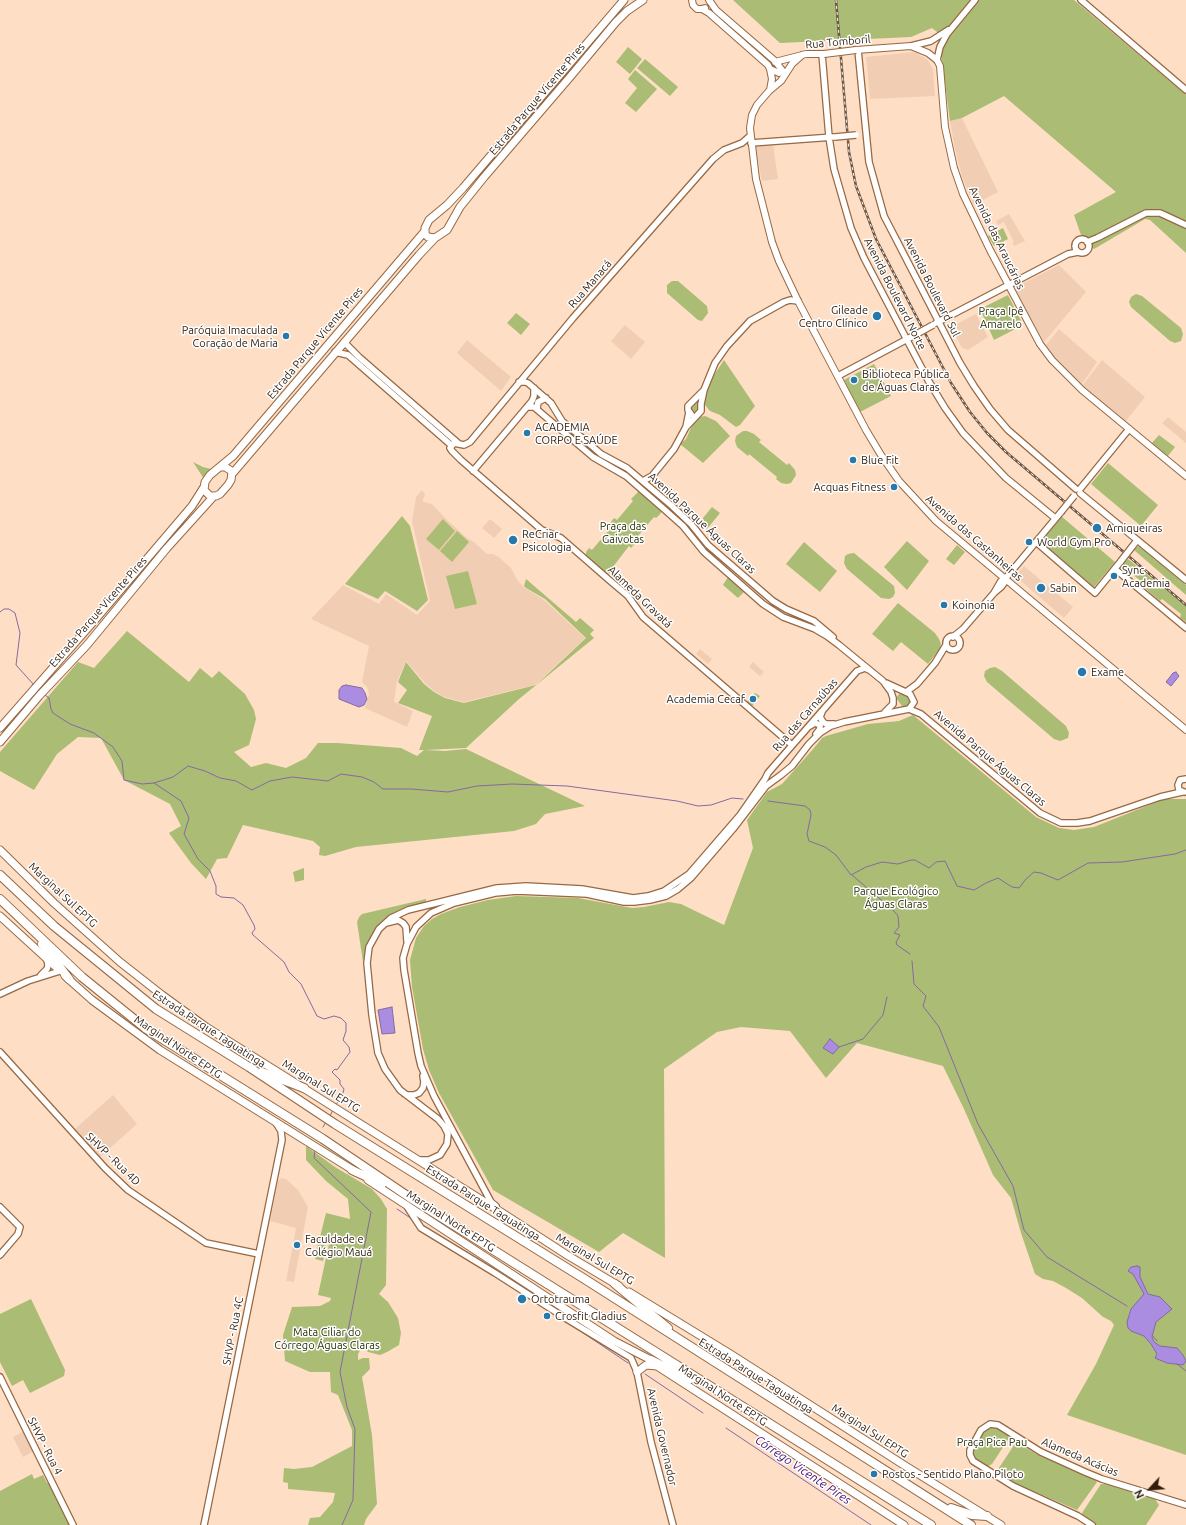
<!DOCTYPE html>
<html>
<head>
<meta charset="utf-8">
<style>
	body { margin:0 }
	#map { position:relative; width:1186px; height:1525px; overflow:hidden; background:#fedec5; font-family:Ubuntu,sans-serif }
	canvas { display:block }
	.north { position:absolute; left:1130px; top:1469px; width:40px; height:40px; -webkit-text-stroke:3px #fff; paint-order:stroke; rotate:244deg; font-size:11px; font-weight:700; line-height:16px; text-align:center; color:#2f1c0c }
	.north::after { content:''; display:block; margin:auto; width:14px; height:18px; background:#2f1c0c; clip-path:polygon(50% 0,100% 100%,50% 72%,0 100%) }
</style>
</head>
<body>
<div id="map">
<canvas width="1186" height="1525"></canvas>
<div class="north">N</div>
</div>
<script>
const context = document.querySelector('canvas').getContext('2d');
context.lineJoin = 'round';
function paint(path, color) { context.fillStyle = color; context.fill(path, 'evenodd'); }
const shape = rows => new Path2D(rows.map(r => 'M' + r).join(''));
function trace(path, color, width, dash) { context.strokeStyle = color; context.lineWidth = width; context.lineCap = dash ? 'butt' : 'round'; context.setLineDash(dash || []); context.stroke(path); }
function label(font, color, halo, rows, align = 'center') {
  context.font = font + ' Ubuntu,sans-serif'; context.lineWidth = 3; context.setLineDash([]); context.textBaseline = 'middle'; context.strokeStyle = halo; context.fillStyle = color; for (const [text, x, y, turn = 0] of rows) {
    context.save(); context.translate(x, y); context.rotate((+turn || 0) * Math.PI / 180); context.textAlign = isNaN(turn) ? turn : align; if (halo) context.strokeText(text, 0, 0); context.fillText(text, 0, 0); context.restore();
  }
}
paint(shape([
	[914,52,927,59,933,69,935,96,870,99,866,57],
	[962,118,998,192,974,205,962,177,955,149,950,121],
	[773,145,778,179,762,181,755,146],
	[1009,214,1025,241,1014,246,1012,243,1014,242,1004,222,998,225,996,221],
	[1059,265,1086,292,1044,342,1014,288],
	[976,314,988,337,968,350,962,348,951,327],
	[625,325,645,342,631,359,611,341],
	[1059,329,1097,362,1082,384,1061,366,1046,345],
	[467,340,511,377,501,391,457,353],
	[1102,360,1145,397,1125,422,1082,386],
	[1168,417,1186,432,1186,443,1162,423],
	[422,490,425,495,423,499,423,502,432,504,445,518,467,538,474,542,487,554,493,554,500,558,511,568,518,581,525,588,544,600,585,638,535,685,464,702,445,697,434,691,425,683,406,661,397,681,394,702,413,711,407,727,365,708,369,694,367,687,362,682,369,646,311,619,343,585,379,604,386,594,417,615,430,601,412,521,416,497],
	[490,519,502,529,494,538,482,528],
	[1024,566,1073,607,1064,618,1015,576],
	[700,649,712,659,708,664,696,654],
	[753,662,764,672,760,676,749,667],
	[113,1095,137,1124,100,1157,75,1129],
	[281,1178,286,1179,298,1190,308,1207,294,1282,286,1281,296,1228,270,1221,278,1181],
	[26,1430,36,1450,23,1457,13,1437]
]), '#f1ceb3');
paint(shape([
	[733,0,1074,0,1186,95,1186,253,1150,220,1145,219,1094,249,1081,235,1074,215,1116,192,1004,96,962,118,950,121,941,52,946,39,932,28,911,37,780,43],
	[628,47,642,59,630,74,616,62],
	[645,59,678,87,670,96,637,68],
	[635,70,657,89,636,112,625,103,637,88,628,79],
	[1003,228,1008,239,994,246,988,236],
	[672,281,678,281,707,306,708,313,702,321,698,320,667,293,667,285],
	[1136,294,1142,296,1181,328,1183,334,1181,341,1175,343,1170,341,1131,307,1129,302,1131,297],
	[1008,295,1023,325,994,340,980,309],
	[516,313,530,324,521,335,507,323],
	[724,360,755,406,740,425,736,427,720,415,710,411,705,405,704,399,714,375],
	[874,364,891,396,860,412,844,380],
	[695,401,701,404,697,415,692,415,688,406],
	[705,416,716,421,730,436,703,463,680,444,686,439,694,421,699,417],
	[743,431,747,431,754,434,761,440,759,442,787,465,789,463,795,470,796,475,791,483,787,484,781,483,776,479,777,477,749,454,748,456,737,447,735,441,736,436],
	[1159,435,1175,447,1167,457,1151,444],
	[193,462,203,467,211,469,204,479],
	[1108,463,1158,505,1141,526,1091,484],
	[638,492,639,492,661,509,661,513,656,518,654,517,637,537,638,540,631,548,629,546,612,568,613,569,610,573,605,574,586,556,586,552,589,548,592,550,608,531,609,529,607,527,614,518,617,520,633,501,631,499],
	[712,507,720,513,707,529,699,523],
	[402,516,410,526,428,600,417,611,385,591,378,599,345,584],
	[1061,516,1115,562,1094,587,1040,542],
	[443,519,455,531,439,550,426,539],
	[457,531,469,542,452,562,440,551],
	[907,541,929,561,907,590,884,567],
	[804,542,837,571,820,592,786,564],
	[1141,544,1155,556,1154,559,1181,578,1180,580,1186,585,1186,595,1134,550],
	[957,545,965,552,954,565,946,559],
	[854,553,894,586,895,593,893,597,889,599,881,598,847,569,844,563,845,556,848,554],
	[1128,559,1186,606,1186,622,1180,618,1181,614,1162,599,1160,601,1146,589,1148,587,1126,569,1122,569,1121,565],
	[468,571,477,604,455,609,446,576],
	[728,577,745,591,738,598,723,585],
	[526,579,576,622,580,618,594,630,590,634,594,638,519,699,466,748,425,750,445,751,466,749,585,806,545,814,536,824,514,831,356,847,325,856,319,855,320,847,313,841,243,825,227,858,217,859,206,879,191,863,169,833,181,826,170,804,124,780,101,738,78,737,57,754,34,790,0,771,0,752,78,662,94,668,127,631,189,682,200,668,212,678,219,671,245,694,254,710,256,719,249,745,234,752,251,767,266,763,286,768,306,758,318,743,337,743,401,748,417,756,424,750,419,750,432,716,398,703,407,690,398,682,406,662,424,684,434,692,445,698,464,703,536,685,586,638,545,599,526,588,524,586],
	[898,603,935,633,939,639,941,644,940,649,928,664,901,642,893,651,872,634],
	[995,667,1002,671,1066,726,1069,733,1068,738,1060,741,1054,739,987,682,984,676,985,671,990,668],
	[755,693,760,696,752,706,747,702],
	[903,693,905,693,912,700,910,705,907,707,902,706,896,698,899,694],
	[913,715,1036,817,1059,828,1074,830,1094,827,1164,799,1186,799,1186,1455,1067,1415,1096,1364,1114,1325,1111,1321,1103,1317,1082,1298,1066,1288,1053,1281,1043,1279,1035,1274,1021,1233,1011,1198,993,1175,964,1109,943,1066,857,1043,826,1078,790,1031,741,1027,717,1032,664,1069,665,1258,623,1233,599,1252,493,1190,439,1093,429,1070,423,1049,412,987,410,960,416,938,424,926,432,919,441,914,460,907,488,900,516,896,578,898,632,908,644,907,669,902,681,904,724,925,753,848,747,820,767,792,782,784,814,748,822,738,826,736,868,724,899,721],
	[304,868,304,880,295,882,293,872],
	[426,899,426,903,401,909,388,916,381,922,375,929,367,943,363,962,357,922,359,917,362,914],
	[306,1146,335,1167,372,1189,381,1199,387,1209,386,1285,379,1294,388,1302,398,1318,401,1333,399,1345,387,1352,380,1355,368,1352,362,1347,358,1354,358,1360,363,1358,369,1358,370,1369,362,1377,372,1435,377,1504,366,1519,364,1525,308,1525,310,1518,320,1517,333,1502,335,1493,288,1489,288,1483,283,1482,284,1468,294,1469,312,1467,352,1446,352,1430,338,1395,331,1392,330,1372,310,1372,285,1361,283,1335,292,1307,320,1306,330,1301,331,1298,318,1295,329,1244,319,1241,326,1213,350,1219,348,1199,326,1181,306,1160],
	[318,1244,327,1246,323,1261,315,1259],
	[31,1299,65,1370,64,1376,30,1393,23,1380,12,1386,0,1362,0,1314],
	[994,1425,1007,1433,1009,1438,992,1464,987,1467,973,1459,971,1449,986,1428],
	[1016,1442,1036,1454,1094,1479,1097,1482,1077,1510,1017,1484,997,1471],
	[32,1474,34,1479,43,1475,47,1483,49,1483,70,1525,0,1525,0,1491],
	[1101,1484,1108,1484,1155,1499,1159,1505,1146,1525,1096,1525,1083,1517,1082,1513]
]), '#abbc75');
const water = shape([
	[1176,672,1179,676,1171,686,1166,682,1173,673,1176,672],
	[346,685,362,688,365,693,367,699,364,705,359,707,339,699,339,690,342,686,346,685],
	[392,1007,395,1033,382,1034,378,1010,392,1007],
	[830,1039,839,1047,833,1054,823,1048,830,1039],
	[1137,1266,1140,1267,1140,1277,1148,1294,1160,1297,1172,1309,1156,1322,1152,1337,1154,1342,1160,1346,1177,1348,1183,1355,1186,1361,1183,1365,1167,1363,1155,1358,1157,1354,1151,1344,1144,1336,1131,1331,1128,1328,1127,1322,1131,1309,1144,1294,1133,1274,1128,1271,1131,1267,1137,1266]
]);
paint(water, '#aa8ce1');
trace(water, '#856aa1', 1);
trace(shape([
	[0,612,4,609,9,609,15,613,20,633,16,665,34,685],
	[45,695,49,698,51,709,53,713,70,724,94,733,113,747,122,761,124,780,142,784,154,783,181,801,189,818,184,834,198,859,210,871,216,886,216,894,221,897,234,898,243,905,254,925,255,929,252,933,253,935,284,962,289,972,301,984,317,1016,324,1019,334,1016,341,1018,346,1023,346,1031,343,1040,349,1047,350,1052,337,1070,335,1069,332,1072,340,1080,340,1084,344,1089,343,1093,336,1105],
	[154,783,173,777,188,766,205,771,220,778,236,781,252,790,270,781,292,777,328,781,341,774,362,777,374,782,383,789,411,789,448,792,477,786,512,784,567,786,677,801,698,806,711,805,732,798,743,799],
	[768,801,805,806,810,810,811,815,807,834,809,841,825,847,836,855,851,875,866,867,882,862,898,864,911,860,915,860,929,868,936,862,945,861,957,886,974,890,986,883,998,878,1012,887,1019,888,1026,879,1034,872,1041,873,1058,880,1088,863,1122,862,1175,854,1186,850],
	[852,875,893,910,898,916,899,927,894,933,900,935,896,942,897,945,910,954],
	[912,961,914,984,926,996,923,1006,939,1027,978,1124,1013,1186,1024,1230,1047,1257,1127,1306],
	[839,1047,863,1039,883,1015,887,997],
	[330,1116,333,1110],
	[323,1127,326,1122],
	[315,1150,314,1158,371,1212,340,1372,347,1407,355,1429,353,1500,342,1525],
	[397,1209,412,1219],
	[567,1322,628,1363],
	[1152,1335,1157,1341],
	[1177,1364,1186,1371],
	[645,1374,703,1413],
	[726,1428,871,1525]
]), '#856aa1', 1);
const tertiary = shape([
	[1081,0,1186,90],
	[911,46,931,41,948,30],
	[858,50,869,162,884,216,897,241,960,363,974,386,990,409,1008,430,1076,489],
	[822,54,829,137,834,169,851,228,864,258,928,380,945,408,963,433,1006,478,1055,518],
	[937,60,940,47,947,34,975,0],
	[750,136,742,143,724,150,713,159,573,318,470,442,464,445,454,443,450,448,452,451,461,460,536,525,542,530,561,538,608,579,628,596,643,617,792,745],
	[751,143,833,137],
	'1075 246a7 7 0 1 1 14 0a7 7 0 1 1-14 0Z',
	[1087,242,1097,238,1146,213,1160,213,1186,225],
	[936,323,1068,254,1078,252],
	[344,342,359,357,458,443],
	[335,352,348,355,451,445],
	[838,376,913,336],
	[519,382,525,382,528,383,551,403,562,421,586,441,601,454,627,468,672,506,691,524,708,545,773,601,786,609,814,621,833,637],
	[527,407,534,407,593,457,626,476,665,510,683,526,704,552,763,604,783,617,815,629,827,636,839,645,883,681,891,692,893,698,893,704,885,712],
	[537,409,538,402,546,398],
	[691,414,688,410,688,406,704,390],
	[686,427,701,411,701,404,704,390,715,363,727,346,750,321,784,302,790,300,798,301],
	[473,471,532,401,534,396,534,388],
	[643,481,652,476,674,449,686,427,689,412],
	[1080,489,1129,429],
	[1080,493,1186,580],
	[1036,542,1095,593,1121,561],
	[1115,569,1186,628],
	[994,593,1001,581,1005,579,1061,512],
	'946 643a7 7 0 1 1 14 0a7 7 0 1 1-14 0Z',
	[953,637,963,629,994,593,1001,587,1004,583,1005,579],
	[886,683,910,694,914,702,909,709],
	[906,692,917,684,935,663,946,645],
	[822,712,820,717,823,722,826,724,834,724],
	[810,726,815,723,820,725,820,729,816,734],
	[1184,792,1179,790,1178,785,1180,780,1186,779],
	[386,923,398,920,403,923,406,927,407,941],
	[41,975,47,969,48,966,47,959],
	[0,994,28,981,60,971],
	[0,1052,105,1168,128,1190,206,1243,259,1254],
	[405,1094,408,1095,414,1095,419,1093,423,1088,424,1082,423,1076],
	[419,1160,429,1160,440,1155,447,1144,448,1134,444,1126,438,1119,400,1090,385,1069,378,1053,372,1015,367,963,369,947,379,929,391,918,408,910,497,888,526,886,582,889,633,898,648,896,664,891,689,874,740,815,765,779,768,773,857,671,865,668,869,670],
	[496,1206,491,1202,434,1096,421,1066,418,1053,404,970,403,958,407,944,416,927,431,913,454,903,495,893,517,891,587,894,624,902,634,902,650,900,666,896,678,889,691,878,733,829,766,786,781,775,792,766,809,744,820,733,831,726,844,722,909,709,921,714,1040,813,1061,823,1077,823,1090,821,1160,797,1182,792],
	[0,1207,20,1227,18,1234,0,1255],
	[408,1208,421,1228,495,1273,562,1316,631,1358,637,1372,651,1442,673,1525],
	[0,1377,73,1525],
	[204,1525,282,1140,281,1131,276,1123],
	[1092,1525,1078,1516,1013,1486,973,1461,970,1455,970,1450,981,1430,990,1424,998,1425,1041,1452,1085,1472,1102,1479,1186,1505]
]);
const secondary = shape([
	[692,0,693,5,697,9,702,9,705,8],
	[709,0,716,10,775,61,782,70,779,73,770,69],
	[702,9,709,13,768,65,770,69,772,79,770,90],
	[856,50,911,46,928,53,937,60,940,66,945,127,954,168,963,194,990,250,1040,344,1052,360,1082,390,1186,476],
	[802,55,792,64,781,81,769,91,757,105,752,115,750,128,756,179,772,242,779,261,798,301,866,430,881,455,899,481,936,521,1186,730],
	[775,62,806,54,824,54]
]);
const primary = shape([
	[624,0,463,188,447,205,429,220,425,228,425,234,428,237,435,238,447,230,460,207,485,176,570,77,616,22,627,11,643,0],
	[221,467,225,467,230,470,232,472,231,480,228,485,220,494,216,496,210,496,204,490,205,482,210,475,233,456,425,231],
	[232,474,419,255,435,238],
	[0,728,94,621,192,506,204,487],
	[0,742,39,696,87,645,167,548,214,496],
	[0,850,54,903,120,962,162,995,206,1027,504,1214,567,1255,619,1286],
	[0,916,58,969],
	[65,976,92,1000,160,1050,356,1172],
	[368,1180,614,1341,651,1360,657,1366,904,1525],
	[629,1292,732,1355,907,1467,1001,1525],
	[637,1372,646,1365,657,1366]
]);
const motorway = shape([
	[0,875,54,926,156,1009,249,1067,335,1124,583,1278,971,1525],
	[0,899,82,977,145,1028,323,1139,409,1197,931,1525],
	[42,944,69,979],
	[262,1072,304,1088],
	[352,1170,382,1184],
	[615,1284,668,1328],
	[651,1360,690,1379],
	[951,1508,972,1515,987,1516]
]);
trace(tertiary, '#976842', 8);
trace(secondary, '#976842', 8);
trace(primary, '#976842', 9);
trace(motorway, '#976842', 10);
trace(tertiary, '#fff', 5.5);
trace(secondary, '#fff', 6);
trace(primary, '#fff', 7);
trace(motorway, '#fff', 8);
const rail = shape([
	[836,0,849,152,856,186,876,239,951,383,970,412,987,433,1006,452,1186,605]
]);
trace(rail, '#6d5643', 2.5);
trace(rail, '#fff', 1, [3]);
const tertiaryBridge = shape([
	[835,137,856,135],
	[913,336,933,325],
	[1061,512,1074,496],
	[1121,561,1135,543]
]);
const secondaryBridge = shape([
	[824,54,856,50]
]);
trace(tertiaryBridge, '#976842', 8, []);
trace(secondaryBridge, '#976842', 8, []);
trace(tertiaryBridge, '#fff', 5.5);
trace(secondaryBridge, '#fff', 6);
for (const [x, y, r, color] of [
	[877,316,5,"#2679aa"],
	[286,336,4,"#2679aa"],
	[854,380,4,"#2679aa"],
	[527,433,4,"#2679aa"],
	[853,460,4,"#2679aa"],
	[894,487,4,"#2679aa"],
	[1097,528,5,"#2679aa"],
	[513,540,5,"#2679aa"],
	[1029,542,4,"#2679aa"],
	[1114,576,4,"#2679aa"],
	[1041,588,5,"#2679aa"],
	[944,605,4,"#2679aa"],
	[1082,672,5,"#2679aa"],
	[753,699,4,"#2679aa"],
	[297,1245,4,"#2679aa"],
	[522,1299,5,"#2679aa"],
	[547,1316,4,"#2679aa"],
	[874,1474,4,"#2679aa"]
]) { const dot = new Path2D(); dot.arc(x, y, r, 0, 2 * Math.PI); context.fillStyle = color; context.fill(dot); trace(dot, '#fff', 1.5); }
label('11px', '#2f1c0c', '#fff', [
	["Rua Tomboril",838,42,-5],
	["Estrada Parque Vicente Pires",537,99,-50],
	["Avenida das Araucárias",997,238,64],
	["Rua Manacá",590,284,-49],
	["Avenida Boulevard Sul",932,287,63],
	["Avenida Boulevard Norte",895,294,63],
	["Estrada Parque Vicente Pires",315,343,-50],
	["Avenida Parque Águas Claras",702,523,43],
	["Avenida das Castanheiras",974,538,41],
	["Alameda Gravatá",640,597,44],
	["Estrada Parque Vicente Pires",98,612,-49],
	["Rua das Carnaúbas",805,715,-49],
	["Avenida Parque Águas Claras",990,758,40],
	["Marginal Sul EPTG",63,895,43],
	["Estrada Parque Taguatinga",209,1029,33],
	["Marginal Norte EPTG",178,1047,34],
	["Marginal Sul EPTG",321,1086,32],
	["SHVP - Rua 4D",113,1159,44],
	["Estrada Parque Taguatinga",483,1203,32],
	["Marginal Norte EPTG",451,1221,33],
	["Marginal Sul EPTG",595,1259,31],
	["SHVP - Rua 4C",233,1331,-79],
	["Estrada Parque Taguatinga",756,1376,32],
	["Marginal Norte EPTG",723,1395,33],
	["Marginal Sul EPTG",870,1431,33],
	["Avenida Governador",662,1437,77],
	["SHVP - Rua 4",45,1446,63],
	["Alameda Acácias",1080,1457,23]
]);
label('11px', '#2f1c0c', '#fff', [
	["Gileade",868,310,"right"],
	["Centro Clínico",868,323,"right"],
	["Paróquia Imaculada",278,330,"right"],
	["Coração de Maria",278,343,"right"],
	["Biblioteca Pública",862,374],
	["de Águas Claras",862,387],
	["ACADEMIA",535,427],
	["CORPO E SAÚDE",535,440],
	["Blue Fit",861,460],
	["Acquas Fitness",886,487,"right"],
	["Arniqueiras",1106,528],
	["ReCriar",522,534],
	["Psicologia",522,547],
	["World Gym Pro",1037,542],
	["Sync",1122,570],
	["Academia",1122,583],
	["Sabin",1050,588],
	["Koinonia",952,605],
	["Exame",1091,672],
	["Academia Cecaf",745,699,"right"],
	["Faculdade e",305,1239],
	["Colégio Mauá",305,1252],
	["Ortotrauma",531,1299],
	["Crosfit Gladius",555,1316],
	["Postos - Sentido Plano Piloto",882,1474]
], 'left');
label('11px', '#283006', '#fff', [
	["Praça Ipê",1001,311],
	["Amarelo",1001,324],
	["Praça das",623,526],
	["Gaivotas",623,539],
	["Parque Ecológico",896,891],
	["Águas Claras",896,904],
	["Mata Ciliar do",327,1332],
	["Córrego Águas Claras",327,1345],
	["Praça Pica Pau",992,1442]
]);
label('italic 12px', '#431176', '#fff', [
	["Córrego Vicente Pires",803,1470,34]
]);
</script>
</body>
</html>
